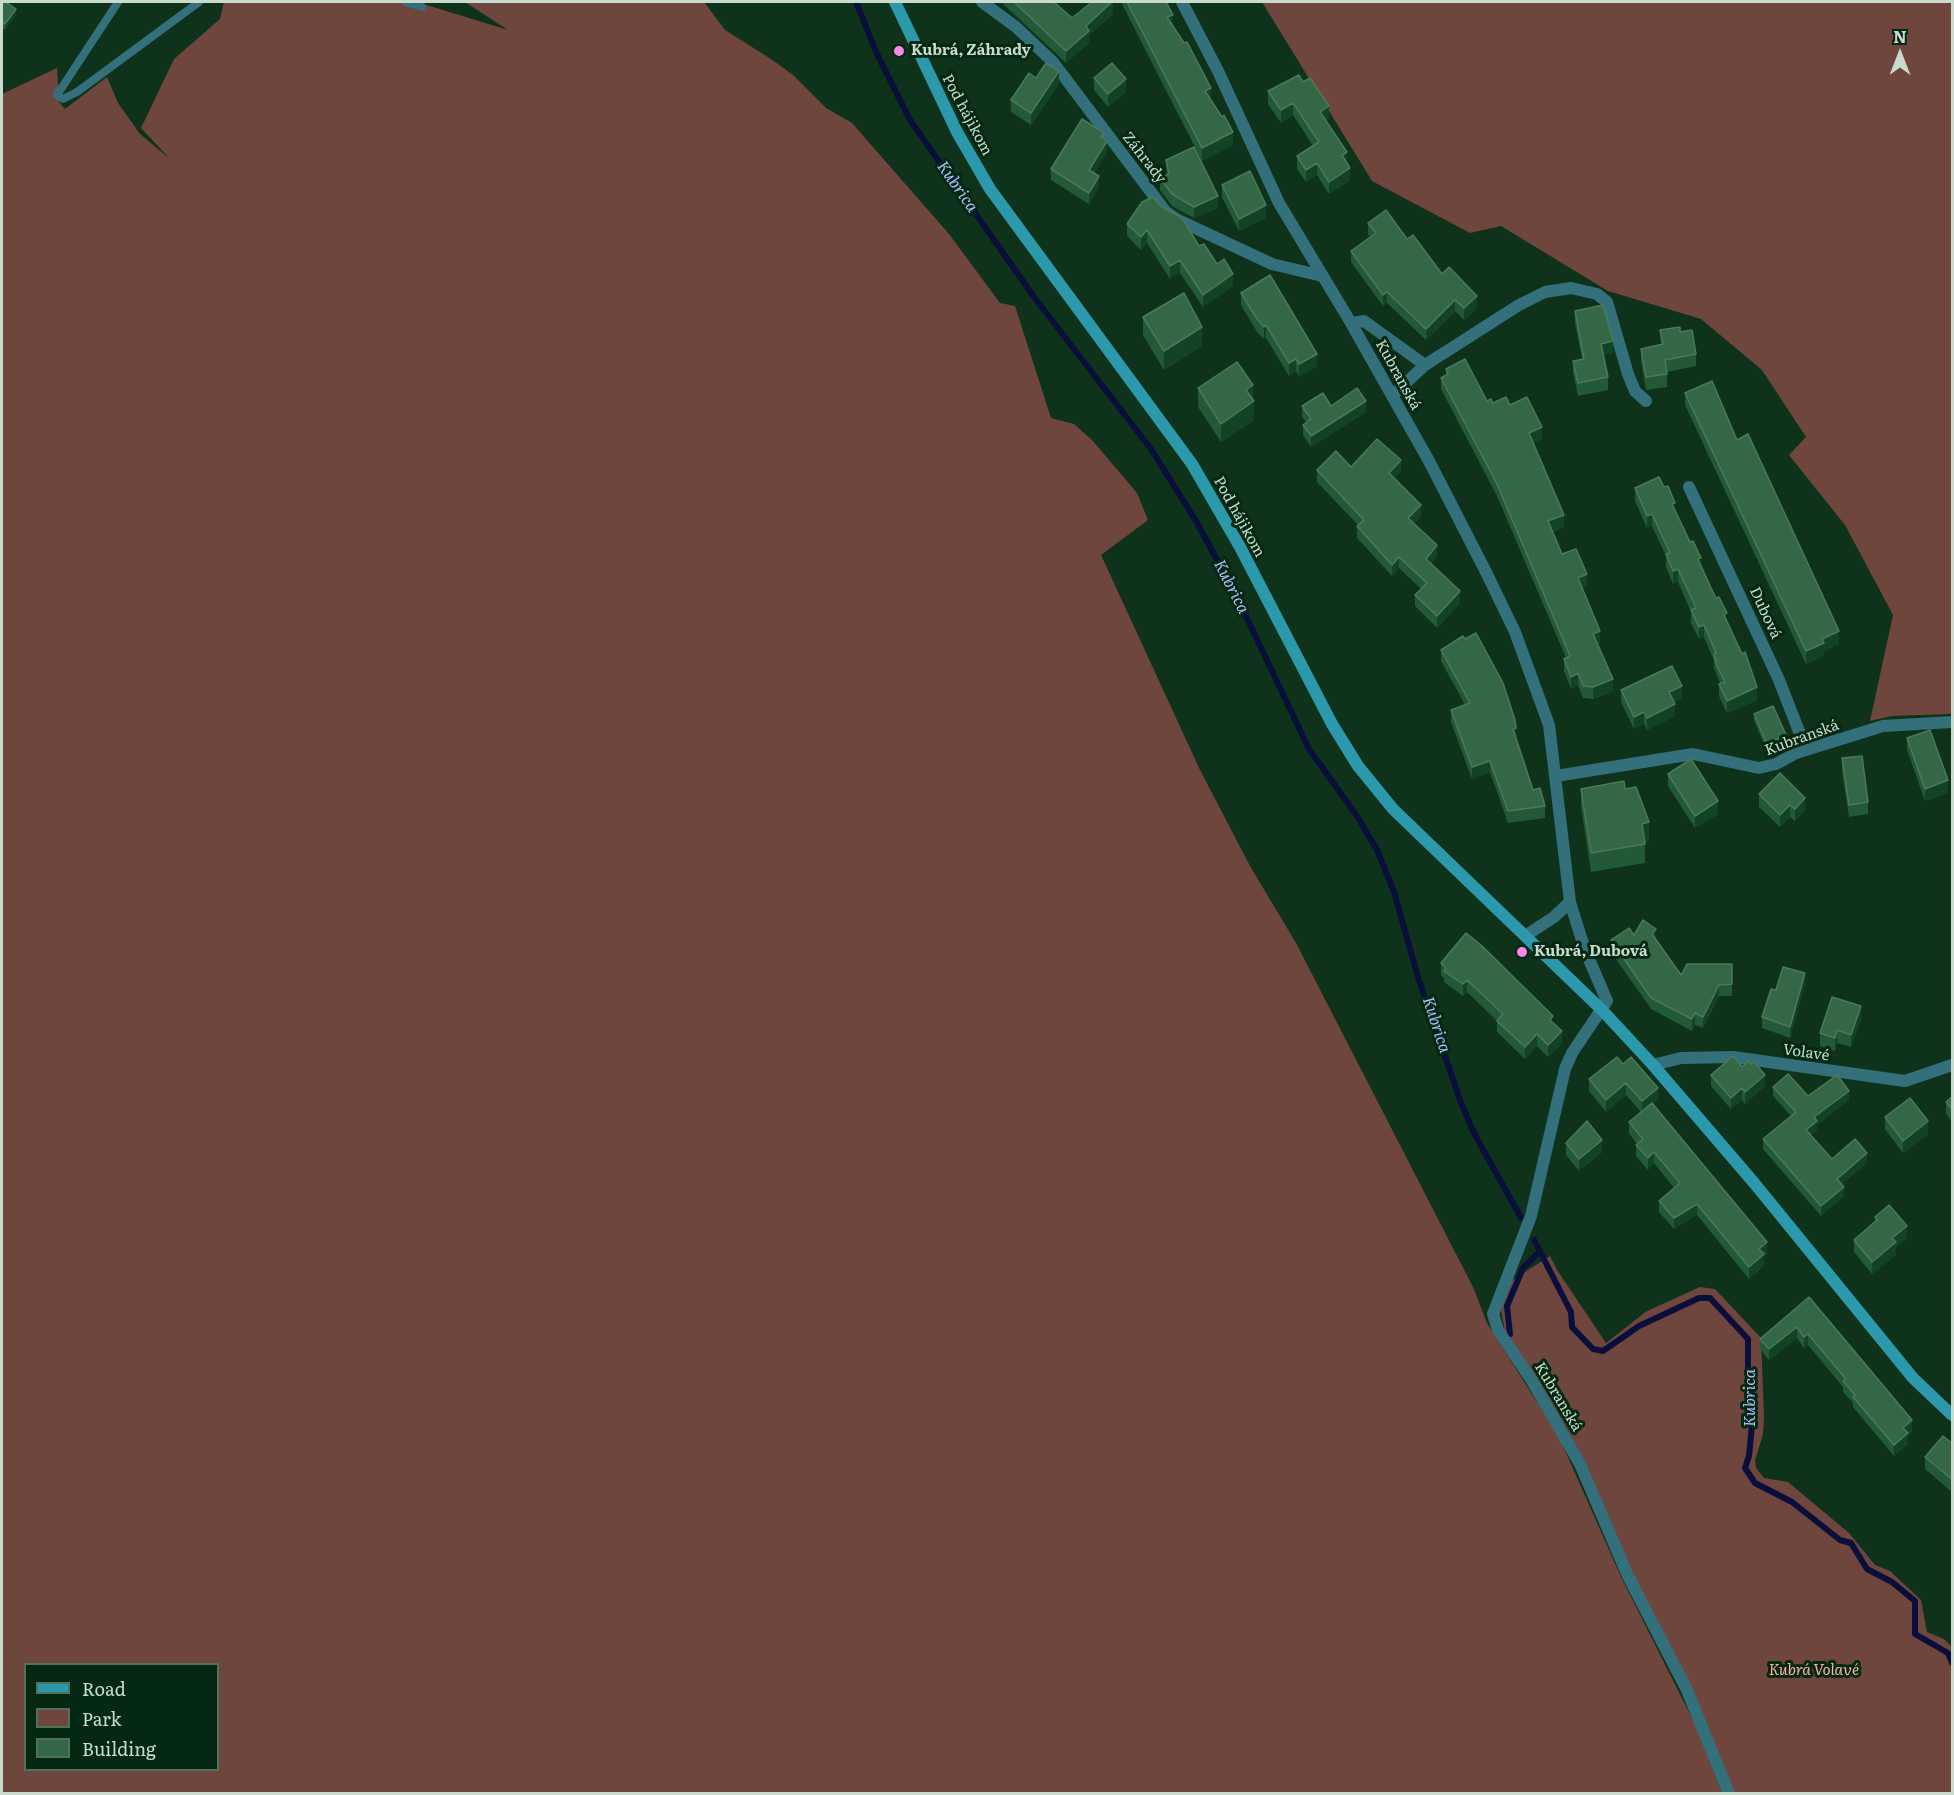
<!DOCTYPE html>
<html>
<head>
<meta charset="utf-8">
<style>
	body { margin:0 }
	#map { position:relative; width:1954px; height:1795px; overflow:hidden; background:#0f321b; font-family:Literata,serif }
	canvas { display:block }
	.frame { position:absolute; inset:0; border:3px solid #c8dbcc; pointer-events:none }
	.legend { position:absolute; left:24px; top:1663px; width:195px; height:108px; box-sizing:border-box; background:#042812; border:2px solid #52705c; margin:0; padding:8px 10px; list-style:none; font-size:18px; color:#c8dbcc }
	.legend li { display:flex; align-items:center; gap:12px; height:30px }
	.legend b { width:30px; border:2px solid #52705c }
	.north { position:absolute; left:1870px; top:24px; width:60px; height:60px; -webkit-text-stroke:4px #042812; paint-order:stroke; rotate:0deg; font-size:16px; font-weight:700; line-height:24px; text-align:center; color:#c8dbcc }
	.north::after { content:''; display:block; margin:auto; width:21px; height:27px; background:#c8dbcc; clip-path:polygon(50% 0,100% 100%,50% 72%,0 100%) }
</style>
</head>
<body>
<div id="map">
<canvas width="1954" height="1795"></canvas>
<div class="frame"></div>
<ul class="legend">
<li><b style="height:8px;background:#2c98ab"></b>Road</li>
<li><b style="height:16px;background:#6e463e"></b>Park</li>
<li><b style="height:16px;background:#346746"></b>Building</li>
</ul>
<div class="north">N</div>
</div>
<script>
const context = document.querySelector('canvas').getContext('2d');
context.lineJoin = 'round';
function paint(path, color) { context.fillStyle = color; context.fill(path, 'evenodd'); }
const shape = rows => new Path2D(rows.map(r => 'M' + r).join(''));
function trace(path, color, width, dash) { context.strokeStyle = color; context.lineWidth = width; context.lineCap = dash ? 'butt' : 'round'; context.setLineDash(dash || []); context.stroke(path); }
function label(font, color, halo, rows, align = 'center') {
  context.font = font + ' Literata,serif'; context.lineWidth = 6; context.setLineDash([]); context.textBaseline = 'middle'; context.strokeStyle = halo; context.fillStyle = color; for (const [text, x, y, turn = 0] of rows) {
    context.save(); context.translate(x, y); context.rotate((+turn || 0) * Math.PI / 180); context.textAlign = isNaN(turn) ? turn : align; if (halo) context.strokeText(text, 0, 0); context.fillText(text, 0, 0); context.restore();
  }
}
paint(shape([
	[224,2,417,2,508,30,465,2,704,2,725,30,771,59,793,75,826,108,852,123,949,234,1000,303,1015,306,1051,418,1074,424,1092,440,1137,493,1148,520,1101,555,1200,770,1250,866,1296,943,1473,1287,1487,1323,1559,1437,1622,1579,1695,1724,1722,1793,2,1794,2,94,57,68,59,102,65,109,107,77,118,103,140,134,170,159,141,128,174,59,220,19],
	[26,1664,218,1664,218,1770,26,1770],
	[1262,2,1952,2,1952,714,1892,716,1870,721,1893,615,1845,525,1789,455,1806,437,1762,370,1701,319,1608,291,1501,226,1470,233,1372,181],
	[1550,1256,1557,1270,1606,1343,1647,1311,1700,1287,1715,1289,1761,1338,1764,1417,1763,1434,1755,1461,1756,1468,1764,1478,1788,1482,1849,1533,1875,1565,1890,1571,1921,1600,1927,1632,1944,1639,1952,1647,1952,1793,1734,1793,1697,1701,1634,1577,1588,1468,1568,1431,1505,1332,1501,1310,1511,1281]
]), '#6e463e');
trace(shape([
	[856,2,877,54,910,120,1034,297,1151,449,1196,521,1235,593,1309,749,1357,816,1377,850,1394,892,1418,977,1460,1100,1474,1133,1521,1218],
	[1534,1240,1571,1312,1572,1327,1593,1349,1603,1351,1639,1326,1699,1298,1710,1298,1748,1339,1748,1382,1753,1415,1749,1456,1745,1468,1755,1483,1792,1502,1840,1540,1851,1543,1867,1569,1892,1582,1915,1601,1915,1634,1948,1653,1952,1663],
	[1510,1334,1507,1306,1523,1268,1540,1251]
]), '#0a0e3a', 6);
trace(shape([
	[118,2,57,95,63,99,77,92,199,2],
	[406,2,422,7]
]), '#34707c', 8);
trace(shape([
	[982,2,1016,27,1053,62,1166,212,1178,220,1272,264,1322,276],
	[1182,2,1218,71,1279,203,1351,323,1429,461,1487,574,1515,632,1549,725,1570,902,1585,950,1607,1001,1572,1053,1565,1069,1531,1216,1493,1314,1498,1330,1532,1381,1580,1464,1628,1576,1687,1690,1729,1794],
	[1351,323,1364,321,1425,365],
	[1392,396,1425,365,1519,305,1545,292,1571,288,1597,294,1607,302,1628,374,1635,391,1646,401],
	[1689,487,1779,680,1802,739,1802,746,1796,753],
	[1556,776,1693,754,1759,768,1776,764,1796,753,1883,726,1952,722],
	[1525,936,1554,917,1570,902],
	[1653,1065,1681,1058,1733,1057,1905,1081,1952,1065]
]), '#34707c', 12);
trace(shape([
	[895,2,957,132,990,189,1192,464,1240,547,1332,724,1358,766,1393,809,1602,1010,1653,1065,1755,1184,1913,1378,1952,1415]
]), '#2c98ab', 12);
paint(shape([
	[2,2,16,15,5,30,2,28],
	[1001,2,1054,2,1072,18,1113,14,1089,35,1089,43,1066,63],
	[1121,2,1166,2,1173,26,1233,145,1202,161],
	[1036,78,1059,84,1031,125,1011,112,1011,100],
	[1094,78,1126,92,1108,107,1094,90],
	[1303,82,1329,118,1326,120,1347,162,1350,180,1329,194,1317,175,1306,182,1297,169,1297,156,1313,146,1293,115,1281,123,1268,104,1268,91],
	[1107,152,1094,173,1099,187,1089,204,1051,180,1051,169],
	[1166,160,1218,208,1194,218,1172,206,1160,190,1160,178,1167,175],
	[1222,185,1266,218,1239,231,1222,197],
	[1161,206,1217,264,1233,286,1203,307,1180,273,1170,279,1147,243,1141,250,1127,236,1127,224],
	[1368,223,1407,239,1477,307,1464,320,1455,311,1426,340,1387,303,1383,306,1351,262,1351,251,1370,237,1368,234],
	[1241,293,1317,366,1299,377,1296,371,1289,376,1266,338,1264,339,1257,332,1241,305],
	[1575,311,1613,353,1604,355,1608,377,1608,390,1578,396,1573,373,1573,361,1582,359,1575,323],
	[1143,317,1202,346,1164,370,1143,335],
	[1660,330,1680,332,1696,354,1696,366,1667,372,1667,387,1646,390,1641,361,1641,349,1661,345],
	[1446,369,1487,401,1493,403,1510,405,1542,439,1533,443,1564,527,1553,532,1562,554,1587,586,1582,588,1600,643,1598,644,1613,691,1593,699,1583,698,1578,685,1571,689,1564,671,1564,659,1566,658,1497,496,1441,389,1441,378,1446,375],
	[1198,388,1253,399,1254,420,1221,442,1198,407],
	[1685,393,1737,440,1839,644,1824,651,1824,656,1806,664,1685,405],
	[1302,406,1331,406,1366,412,1311,447,1303,435,1303,425,1306,422,1302,417],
	[1351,467,1401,471,1394,479,1421,516,1414,523,1437,556,1431,564,1460,603,1437,628,1415,606,1415,595,1421,589,1399,568,1392,576,1357,538,1357,526,1358,525,1317,482,1317,470],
	[1635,488,1675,511,1727,622,1757,700,1727,713,1719,696,1719,684,1720,683,1714,667,1714,661,1704,637,1699,639,1691,623,1691,612,1678,582,1673,584,1666,567,1666,556,1652,526,1647,528,1635,501],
	[1441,650,1516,739,1533,790,1545,806,1545,818,1508,823,1490,772,1472,779,1451,722,1451,710,1465,705,1441,661],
	[1621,690,1682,698,1674,702,1675,716,1647,730,1644,724,1634,729,1621,702],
	[1754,714,1787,744,1766,749,1754,720],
	[1907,738,1948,793,1925,801,1907,750],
	[1842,758,1868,802,1868,814,1849,817,1842,771],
	[1668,774,1718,814,1695,828,1668,786],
	[1581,789,1625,789,1649,841,1645,842,1645,863,1591,872,1581,807],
	[1759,794,1805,810,1795,821,1790,817,1780,827,1759,807],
	[1634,935,1656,939,1681,975,1732,964,1732,996,1719,996,1703,1028,1695,1025,1692,1031,1651,1009,1611,952,1611,940],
	[1441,963,1553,1023,1562,1043,1548,1057,1537,1046,1525,1059,1497,1032,1497,1021,1467,992,1463,996,1444,982,1444,978,1441,975],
	[1805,984,1790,1038,1762,1028,1762,1017,1776,990],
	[1861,1019,1851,1047,1837,1043,1835,1051,1820,1046,1820,1033],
	[1623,1064,1658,1099,1653,1103,1767,1254,1764,1256,1764,1266,1749,1279,1697,1215,1674,1229,1659,1212,1659,1201,1674,1188,1654,1163,1648,1170,1636,1156,1636,1145,1637,1144,1629,1133,1629,1122,1641,1112,1626,1095,1606,1112,1589,1091,1589,1079],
	[1742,1067,1765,1086,1745,1104,1742,1100,1731,1109,1711,1086,1711,1075],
	[1773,1087,1808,1096,1849,1100,1817,1125,1817,1130,1811,1135,1832,1159,1867,1163,1842,1184,1844,1196,1821,1216,1763,1149,1763,1139,1791,1116,1773,1096],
	[1953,1096,1953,1123,1946,1114,1946,1102],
	[1885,1117,1928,1134,1903,1153,1885,1129],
	[1566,1143,1602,1152,1579,1171,1566,1155],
	[1875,1217,1907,1238,1896,1247,1896,1255,1872,1274,1854,1252,1854,1240,1875,1223],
	[1809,1297,1912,1431,1908,1435,1908,1444,1894,1456,1853,1407,1853,1403,1843,1392,1843,1387,1808,1345,1804,1348,1797,1338,1769,1360,1760,1349,1760,1339],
	[1953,1444,1953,1493,1925,1469,1925,1457]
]), '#225936');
paint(shape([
	[1113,2,1113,14,1089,35,1089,43,1066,63,1066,51,1086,26],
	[16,9,16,15,5,30,5,24],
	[1173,15,1173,27,1167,17],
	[1059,71,1059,84,1031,125,1031,113],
	[1126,79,1126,92,1108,107,1108,94],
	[1211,88,1211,101,1205,91],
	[1293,103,1293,115,1281,123,1281,110],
	[1329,106,1329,118,1320,124,1320,112],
	[1233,132,1233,145,1202,161,1202,148],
	[1107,141,1107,152,1089,181,1089,170],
	[1347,152,1347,165,1342,155],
	[1317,163,1317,175,1306,182,1306,170],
	[1350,168,1350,180,1329,194,1329,182],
	[1099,176,1099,187,1089,204,1089,193],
	[1218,196,1218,208,1194,218,1194,207],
	[1266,205,1266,218,1239,231,1239,219],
	[1147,230,1147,243,1141,250,1141,237],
	[1180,260,1180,273,1170,279,1170,266],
	[1233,274,1233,286,1203,307,1203,295],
	[1387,292,1387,303,1383,306,1383,295],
	[1477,296,1477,307,1464,320,1464,308],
	[1455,300,1455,311,1426,340,1426,329],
	[1266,325,1266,338,1264,339,1264,327],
	[1202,327,1202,346,1164,370,1164,351],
	[1613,341,1613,353,1601,356,1601,344],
	[1317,354,1317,366,1299,377,1299,364],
	[1296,359,1296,371,1289,376,1289,363],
	[1253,385,1253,402,1254,401,1254,420,1221,442,1221,424,1246,390],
	[1366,401,1366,412,1311,447,1311,436],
	[1542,427,1542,439,1529,445,1529,433],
	[1401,460,1401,471,1389,485,1389,473],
	[1421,505,1421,516,1408,529,1408,518],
	[1652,514,1652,526,1647,528,1647,516],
	[1564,515,1564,527,1548,533,1548,521],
	[1437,545,1437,556,1426,571,1426,559],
	[1399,557,1399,568,1392,576,1392,565],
	[1678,569,1678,582,1673,584,1673,571],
	[1587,574,1587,586,1578,590,1578,578],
	[1460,591,1460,603,1437,628,1437,616],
	[1704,625,1704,637,1699,639,1699,627],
	[1600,631,1600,643,1593,646,1593,634],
	[1839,631,1839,644,1824,651,1824,656,1806,664,1806,651,1822,639],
	[1578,673,1578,685,1571,689,1571,677],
	[1613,679,1613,691,1593,699,1593,687],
	[1682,686,1682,698,1669,704,1669,692],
	[1757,687,1757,700,1727,713,1727,701],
	[1675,704,1675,716,1647,730,1647,718],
	[1644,712,1644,724,1634,729,1634,717],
	[1516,728,1516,739,1513,729],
	[1787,737,1787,744,1766,749,1766,742],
	[1490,761,1490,772,1472,779,1472,767],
	[1948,780,1948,793,1925,801,1925,789],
	[1805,798,1805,810,1795,821,1795,809],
	[1718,801,1718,814,1695,828,1695,816],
	[1790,805,1790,817,1780,827,1780,815],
	[1649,822,1649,841,1642,842,1642,824],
	[1656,929,1656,941,1652,934],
	[1805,973,1805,984,1790,1038,1790,1027],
	[1467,980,1467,992,1463,996,1463,984],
	[1719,985,1719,996,1703,1028,1703,1017],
	[1861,1006,1861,1019,1851,1047,1851,1035],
	[1695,1013,1695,1025,1692,1031,1692,1019],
	[1837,1030,1837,1043,1835,1051,1835,1038],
	[1562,1031,1562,1043,1548,1057,1548,1045],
	[1537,1034,1537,1046,1525,1059,1525,1047],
	[1765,1075,1765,1086,1745,1104,1745,1092],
	[1626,1083,1626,1095,1606,1112,1606,1100],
	[1658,1088,1658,1099,1642,1113,1642,1101],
	[1742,1088,1742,1100,1731,1109,1731,1098],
	[1849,1091,1849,1100,1817,1125,1817,1130,1806,1139,1806,1130,1814,1117],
	[1928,1121,1928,1134,1903,1153,1903,1141],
	[1602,1140,1602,1152,1579,1171,1579,1159],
	[1654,1152,1654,1163,1648,1170,1648,1158],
	[1867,1153,1867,1163,1837,1188,1837,1179],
	[1844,1187,1844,1196,1821,1216,1821,1206],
	[1697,1204,1697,1215,1674,1229,1674,1218],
	[1907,1226,1907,1238,1896,1247,1896,1255,1872,1274,1872,1262,1892,1238],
	[1767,1242,1767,1254,1764,1256,1764,1266,1749,1279,1749,1267,1759,1249],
	[1797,1327,1797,1338,1769,1360,1769,1349],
	[1808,1334,1808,1345,1804,1348,1804,1337],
	[1912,1420,1912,1431,1908,1435,1908,1444,1894,1456,1894,1445,1903,1428]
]), '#134325');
const building = shape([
	[2,2,6,2,16,9,5,24,2,21,2,2],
	[1014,2,1054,2,1072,18,1092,2,1112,2,1086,26,1089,31,1066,51,1014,2],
	[1127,2,1166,2,1173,15,1167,17,1184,43,1187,42,1211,88,1205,91,1222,117,1224,115,1233,132,1202,148,1127,2],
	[1046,63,1059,71,1031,113,1011,100,1029,73,1036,78,1046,63],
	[1112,63,1126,79,1108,94,1094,78,1112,63],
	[1299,75,1303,82,1310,78,1329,106,1320,112,1347,152,1342,155,1350,168,1329,182,1317,163,1306,170,1297,156,1319,142,1293,103,1281,110,1268,91,1299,75],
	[1082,119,1104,133,1101,137,1107,141,1089,170,1099,176,1089,193,1051,169,1082,119],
	[1194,147,1218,196,1194,207,1172,194,1160,178,1169,174,1166,160,1194,147],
	[1250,171,1266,205,1239,219,1222,185,1250,171],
	[1153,197,1161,206,1182,218,1199,246,1204,244,1217,264,1224,259,1233,274,1203,295,1180,260,1170,266,1147,230,1141,237,1127,224,1142,202,1153,197],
	[1386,210,1407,239,1413,235,1442,274,1449,267,1477,296,1464,308,1455,300,1426,329,1387,292,1383,295,1351,251,1376,233,1368,223,1386,210],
	[1270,275,1317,354,1299,364,1296,359,1289,363,1266,325,1264,327,1257,319,1241,293,1270,275],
	[1184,293,1202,327,1164,351,1143,317,1184,293],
	[1603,305,1613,341,1601,344,1608,377,1578,383,1573,361,1584,359,1575,311,1603,305],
	[1680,327,1680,332,1692,330,1696,354,1665,360,1667,374,1646,377,1641,349,1663,344,1660,330,1680,327],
	[1465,359,1487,401,1491,399,1493,403,1506,397,1510,405,1527,397,1542,427,1529,433,1564,515,1548,521,1562,554,1576,549,1587,574,1578,578,1600,631,1593,634,1613,679,1593,687,1583,686,1578,673,1571,677,1564,659,1570,656,1497,484,1441,378,1448,374,1446,369,1465,359],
	[1237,362,1253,385,1246,390,1254,401,1221,424,1198,388,1237,362],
	[1712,381,1737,440,1748,434,1839,631,1822,639,1824,643,1806,651,1685,393,1712,381],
	[1357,388,1366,401,1311,436,1303,425,1311,419,1302,406,1323,393,1331,406,1357,388],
	[1377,439,1401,460,1389,473,1421,505,1408,518,1437,545,1426,559,1460,591,1437,616,1415,595,1427,583,1399,557,1392,565,1357,526,1364,520,1317,470,1336,451,1351,467,1377,439],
	[1659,477,1664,487,1668,486,1675,503,1672,504,1690,542,1693,541,1701,558,1698,559,1711,588,1716,598,1719,597,1727,613,1724,615,1742,654,1745,652,1757,687,1727,701,1719,684,1725,682,1717,666,1714,654,1716,653,1704,625,1699,627,1691,610,1696,608,1678,569,1673,571,1666,554,1670,553,1652,514,1647,516,1635,488,1659,477],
	[1476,633,1503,683,1515,720,1516,728,1513,729,1533,790,1540,788,1545,806,1508,811,1490,761,1472,767,1451,710,1470,703,1441,650,1463,636,1465,639,1476,633],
	[1672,666,1682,686,1669,692,1675,704,1647,718,1644,712,1634,717,1621,690,1672,666],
	[1773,706,1787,737,1766,742,1754,714,1773,706],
	[1930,730,1948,780,1925,789,1907,738,1930,730],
	[1862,756,1868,802,1849,805,1842,758,1862,756],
	[1691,759,1718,801,1695,816,1668,774,1691,759],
	[1780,773,1805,798,1795,809,1790,805,1780,815,1759,794,1780,773],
	[1624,781,1625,789,1636,787,1649,822,1642,824,1645,844,1591,853,1581,789,1624,781],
	[1643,920,1656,929,1652,934,1681,975,1687,964,1732,964,1732,984,1719,985,1703,1017,1695,1013,1692,1019,1651,998,1611,940,1629,928,1634,935,1643,920],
	[1466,933,1481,945,1553,1016,1550,1020,1562,1031,1548,1045,1537,1034,1525,1047,1497,1021,1503,1014,1467,980,1463,984,1444,971,1446,968,1441,963,1466,933],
	[1783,967,1805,973,1790,1027,1762,1017,1771,989,1776,990,1783,967],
	[1832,997,1861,1006,1851,1035,1837,1030,1835,1038,1820,1033,1832,997],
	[1733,1056,1742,1067,1749,1061,1751,1064,1754,1062,1765,1075,1745,1092,1742,1088,1731,1098,1711,1075,1733,1056],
	[1617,1057,1623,1064,1631,1057,1658,1088,1642,1101,1626,1083,1606,1100,1589,1079,1617,1057],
	[1788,1074,1808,1096,1837,1075,1849,1091,1814,1117,1817,1121,1806,1130,1832,1159,1855,1139,1867,1153,1837,1179,1844,1187,1821,1206,1763,1139,1796,1112,1773,1087,1788,1074],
	[1953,1096,1953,1110,1946,1102,1953,1096],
	[1910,1098,1928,1121,1903,1141,1885,1117,1910,1098],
	[1652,1103,1767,1242,1759,1249,1764,1254,1749,1267,1697,1204,1674,1218,1659,1201,1680,1183,1654,1152,1648,1158,1636,1145,1643,1139,1629,1122,1652,1103],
	[1587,1121,1602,1140,1579,1159,1566,1143,1587,1121],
	[1889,1205,1907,1226,1892,1238,1896,1242,1872,1262,1854,1240,1877,1220,1875,1217,1889,1205],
	[1809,1297,1912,1420,1903,1428,1908,1433,1894,1445,1853,1397,1855,1395,1843,1381,1846,1379,1808,1334,1804,1337,1797,1327,1769,1349,1760,1339,1809,1297],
	[1943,1436,1953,1444,1953,1480,1925,1457,1943,1436]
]);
paint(building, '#346746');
trace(building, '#4b795b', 1.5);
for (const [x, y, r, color] of [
	[899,51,6,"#f988e9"],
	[1522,952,6,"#f988e9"]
]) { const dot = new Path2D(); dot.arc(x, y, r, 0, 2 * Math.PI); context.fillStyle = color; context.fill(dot); trace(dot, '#042812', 2); }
label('bold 15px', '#c8dbcc', '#042812', [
	["Kubrá, Záhrady",911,51],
	["Kubrá, Dubová",1534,952]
], 'left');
label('15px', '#c8dbcc', '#042812', [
	["Pod hájikom",967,115,62],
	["Záhrady",1144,158,52],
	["Kubranská",1398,375,61],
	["Pod hájikom",1239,517,61],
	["Dubová",1765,613,65],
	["Kubranská",1802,738,-20],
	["Volavé",1806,1053,8],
	["Kubranská",1558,1397,59]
]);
label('italic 15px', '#fdb2a3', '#042812', [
	["Kubrá Volavé",1814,1671]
]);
label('italic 16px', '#acbdfb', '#042812', [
	["Kubrica",957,187,55],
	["Kubrica",1231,587,63],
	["Kubrica",1436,1025,72],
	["Kubrica",1750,1398,-90]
]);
</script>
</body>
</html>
